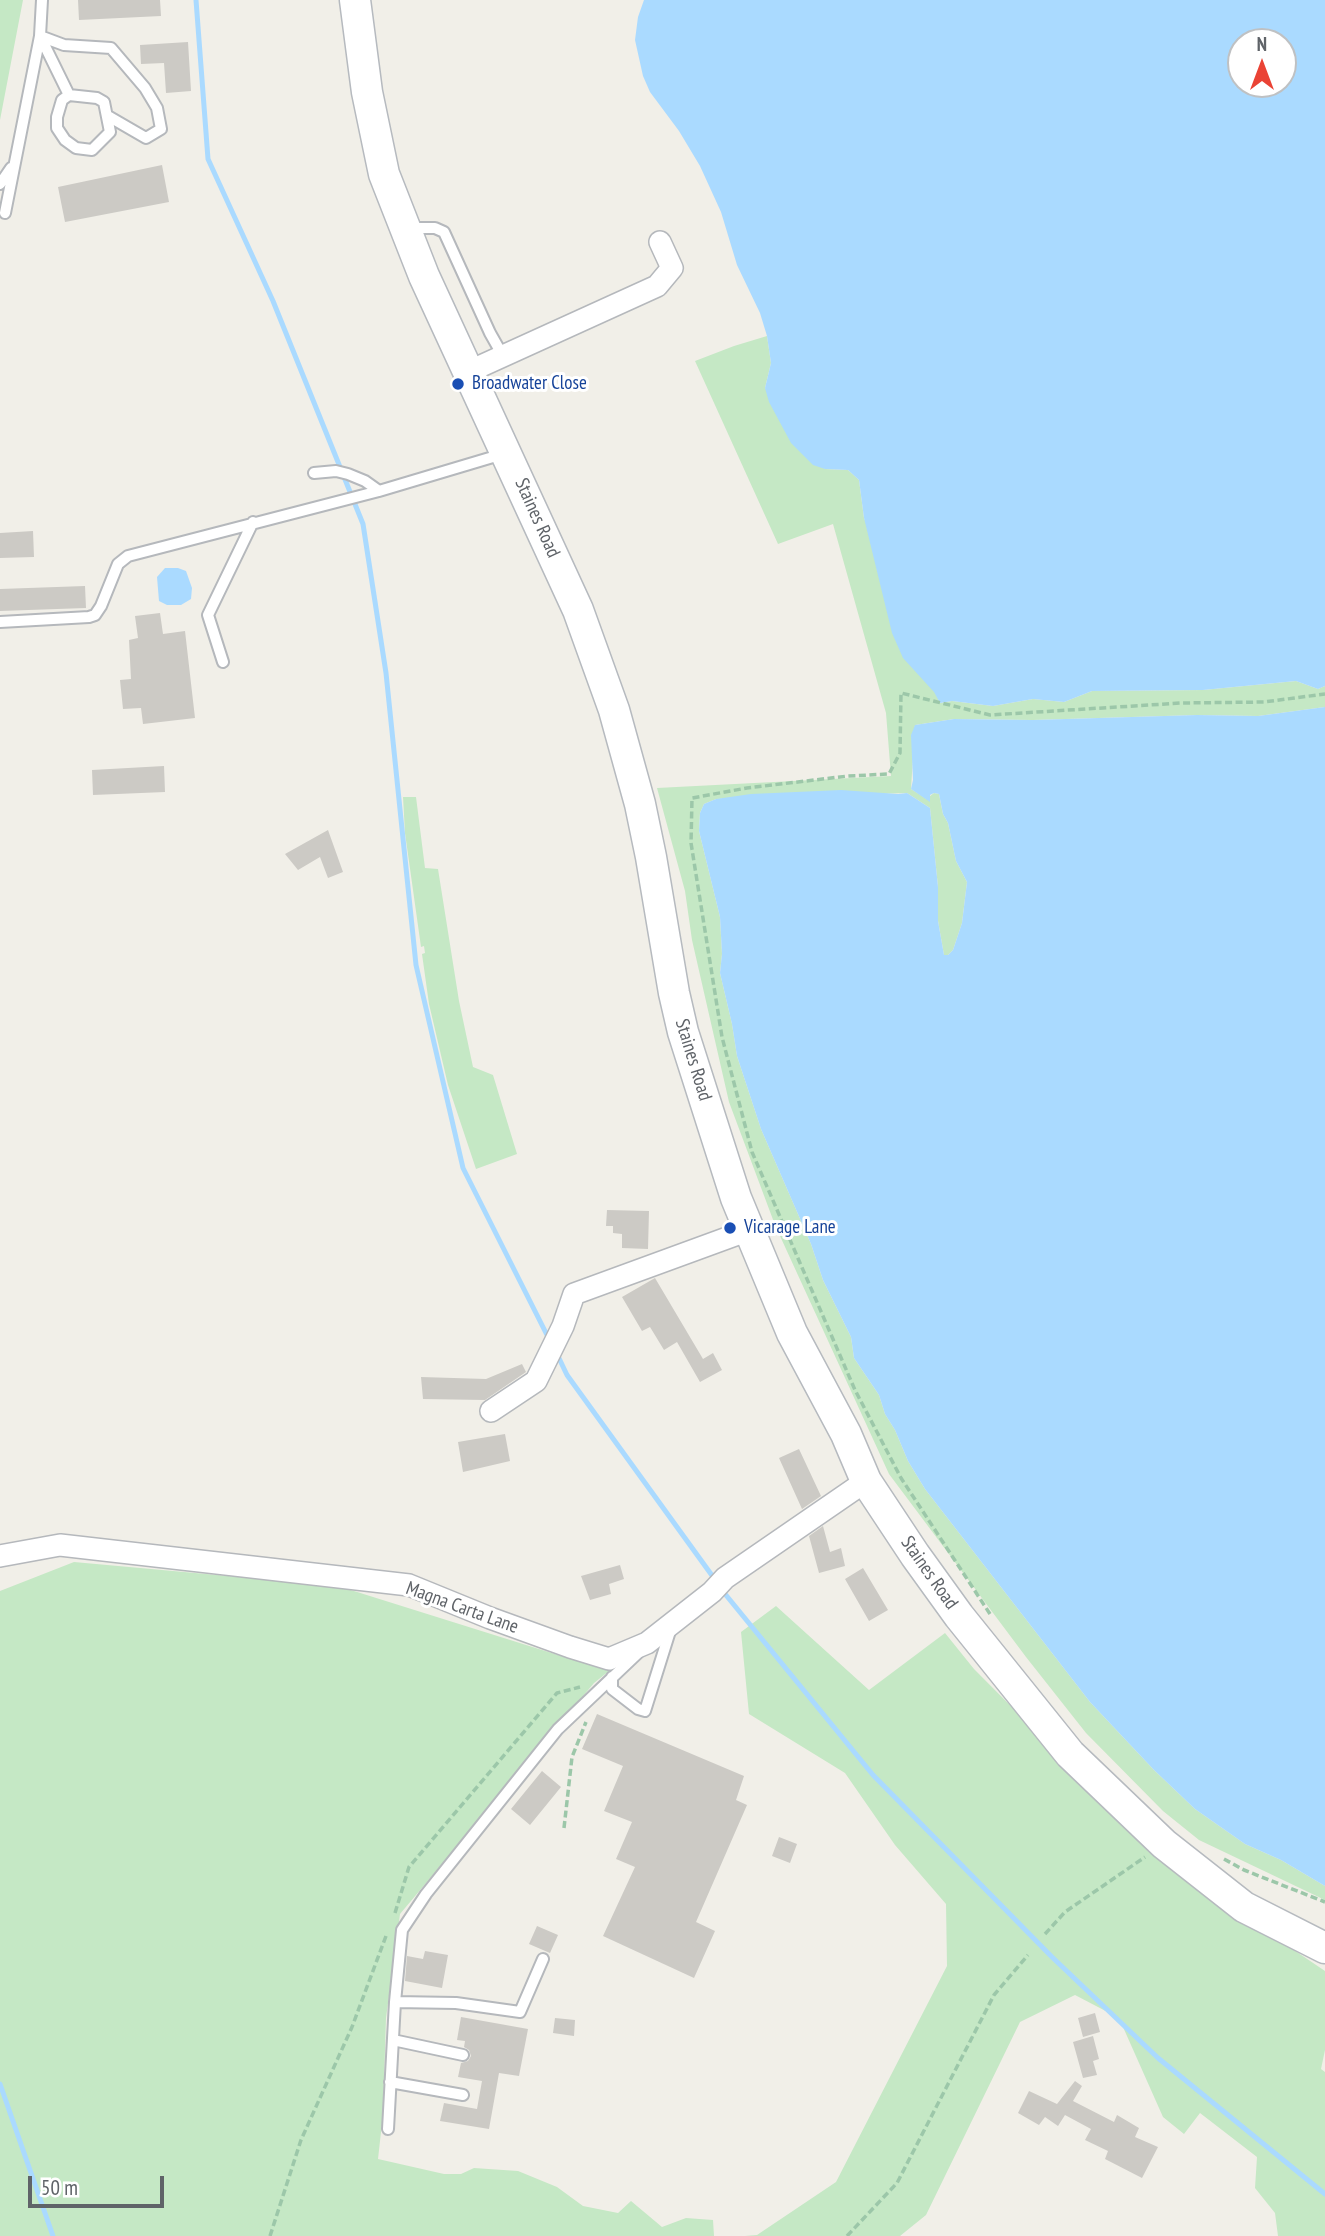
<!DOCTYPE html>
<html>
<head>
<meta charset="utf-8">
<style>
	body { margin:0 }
	#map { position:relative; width:1325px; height:2236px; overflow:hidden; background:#f1efe8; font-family:"PT Sans Narrow",sans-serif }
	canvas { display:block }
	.north { position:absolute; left:1227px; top:28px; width:70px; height:70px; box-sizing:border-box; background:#fff; border:2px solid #bfc1c3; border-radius:50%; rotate:0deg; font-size:19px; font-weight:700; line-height:28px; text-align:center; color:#5f6368 }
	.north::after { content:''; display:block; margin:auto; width:24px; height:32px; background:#ea4335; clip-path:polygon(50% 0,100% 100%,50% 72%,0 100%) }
	.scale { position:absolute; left:28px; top:2176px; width:136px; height:32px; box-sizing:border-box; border:4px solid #5f6368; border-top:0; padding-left:9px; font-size:21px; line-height:24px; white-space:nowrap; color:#5f6368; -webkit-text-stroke:5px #fff; paint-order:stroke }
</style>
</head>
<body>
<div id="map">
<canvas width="1325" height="2236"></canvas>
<div class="north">N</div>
<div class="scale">50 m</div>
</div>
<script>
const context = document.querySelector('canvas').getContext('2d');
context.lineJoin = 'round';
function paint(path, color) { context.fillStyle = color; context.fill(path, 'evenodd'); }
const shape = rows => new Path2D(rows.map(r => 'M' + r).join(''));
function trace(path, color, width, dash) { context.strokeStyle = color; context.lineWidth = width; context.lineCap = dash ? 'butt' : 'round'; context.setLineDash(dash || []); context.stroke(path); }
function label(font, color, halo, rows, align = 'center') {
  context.font = font + ' "PT Sans Narrow",sans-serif'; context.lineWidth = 6; context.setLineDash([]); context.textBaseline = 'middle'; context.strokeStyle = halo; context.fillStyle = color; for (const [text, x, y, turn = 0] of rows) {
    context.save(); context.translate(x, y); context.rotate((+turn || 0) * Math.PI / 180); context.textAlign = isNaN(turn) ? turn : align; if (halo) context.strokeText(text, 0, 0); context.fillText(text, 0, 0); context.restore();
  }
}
paint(shape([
	[0,0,23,0,0,120],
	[767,336,771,363,765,388,825,469,848,470,859,480,864,518,940,703,952,701,993,706,1033,699,1064,702,1092,691,1203,690,1296,681,1318,689,1325,686,1325,707,1258,716,1197,715,1033,720,954,719,915,725,911,789,930,801,930,796,934,793,939,794,943,814,948,823,956,861,967,882,962,923,953,950,948,955,944,955,938,921,938,887,930,808,907,793,716,799,704,804,700,813,699,831,720,917,722,954,720,973,732,1024,737,1056,761,1129,811,1244,823,1280,851,1337,854,1358,879,1395,885,1414,895,1430,908,1461,925,1489,1090,1702,1154,1770,1195,1809,1245,1844,1281,1860,1325,1886,1325,1900,1199,1840,1163,1811,1086,1733,1026,1657,889,1474,775,1225,729,1102,692,940,685,891,657,788,891,776,886,713,833,524,778,544,695,361,734,346],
	[403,797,416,797,425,868,438,869,459,1001,473,1067,493,1075,517,1154,476,1169,448,1085,429,1004,422,954,425,953,424,946,421,947,405,833],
	[74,1562,338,1586,609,1671,594,1683,400,1914,386,2018,383,2114,378,2159,444,2174,461,2174,474,2168,518,2171,557,2187,583,2206,618,2213,631,2201,662,2227,686,2218,713,2220,714,2236,0,2236,0,1591],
	[776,1606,869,1690,945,1633,974,1669,1172,1868,1325,1971,1325,2050,1321,2069,1325,2072,1325,2236,1278,2236,1275,2213,1255,2188,1257,2157,1200,2113,1184,2134,1163,2117,1119,2018,1075,1995,1020,2022,926,2215,900,2236,745,2236,757,2235,836,2182,947,1966,946,1904,895,1845,845,1773,749,1714,741,1632]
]), '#c5e8c5');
paint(shape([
	[644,0,1325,0,1325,686,1318,689,1296,681,1203,690,1092,691,1064,702,1033,699,993,706,952,701,940,703,934,692,903,658,892,633,864,518,859,480,848,470,825,469,813,465,791,443,769,402,765,388,771,363,767,336,760,313,737,265,721,212,700,166,679,131,650,92,643,76,635,40,638,17],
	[1283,42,1283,84,1241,84,1241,42],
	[165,568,178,568,186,571,192,588,191,599,181,605,167,605,159,601,157,577],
	[1325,707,1325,1886,1281,1860,1245,1844,1195,1809,1154,1770,1090,1702,925,1489,908,1461,895,1430,885,1414,879,1395,854,1358,851,1337,823,1280,811,1244,761,1129,737,1056,732,1024,720,973,722,954,720,917,699,831,700,813,704,804,716,799,751,794,841,790,898,794,907,793,930,808,938,887,938,921,944,955,948,955,953,950,962,923,967,882,956,861,948,823,943,814,939,794,934,793,930,795,930,802,911,789,913,780,911,735,915,725,954,719,1033,720,1197,715,1258,716]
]), '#aadaff');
trace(shape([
	[196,0,208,159,273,301,363,524,386,673,416,965,463,1168,549,1339],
	[557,1354,567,1375,716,1581],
	[721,1589,873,1775,1052,1957,1158,2058,1325,2194],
	[0,2084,53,2236]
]), '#aadaff', 5);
paint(shape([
	[78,0,160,0,161,16,79,20],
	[188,42,191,91,166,93,164,63,141,64,140,45],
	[162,165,169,202,65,222,58,187],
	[33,531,34,557,0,558,0,533],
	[85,586,86,608,0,611,0,589],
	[160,613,163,634,185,631,195,718,143,724,141,708,123,709,120,680,131,679,129,640,138,638,135,616],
	[164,766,165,792,93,795,92,770],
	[328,830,343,872,328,878,320,857,298,870,285,854],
	[607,1210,649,1211,648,1249,622,1248,622,1234,613,1233,613,1226,606,1226],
	[655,1278,703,1359,713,1353,722,1370,700,1382,677,1342,664,1350,650,1327,642,1331,622,1297],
	[522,1364,526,1372,485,1400,423,1399,421,1377,486,1379],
	[505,1434,510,1461,463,1472,458,1442],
	[799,1449,821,1496,802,1509,779,1458],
	[823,1526,830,1552,841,1548,845,1566,819,1573,809,1536],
	[620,1565,624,1579,609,1584,611,1594,590,1600,581,1576],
	[863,1568,888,1610,869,1621,845,1579],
	[597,1714,744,1776,736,1800,747,1805,696,1922,715,1931,694,1978,603,1936,635,1867,616,1859,632,1822,604,1811,623,1766,582,1749],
	[542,1771,561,1787,530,1825,511,1809],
	[779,1837,797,1844,790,1863,772,1856],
	[537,1926,558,1935,550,1953,529,1944],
	[425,1951,448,1955,442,1988,405,1981,407,1956,423,1959],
	[1095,2013,1100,2032,1083,2037,1078,2018],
	[461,2017,528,2029,519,2076,499,2073,489,2129,440,2121,444,2103,477,2109,482,2081,458,2077,461,2063,468,2061,471,2056,469,2050,464,2047,465,2041,457,2040],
	[555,2018,575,2020,574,2036,553,2033],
	[1093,2036,1099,2059,1093,2061,1097,2075,1083,2078,1073,2042],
	[1075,2081,1082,2086,1073,2101,1114,2122,1117,2115,1139,2128,1135,2137,1158,2147,1142,2178,1105,2159,1108,2151,1085,2140,1091,2129,1065,2115,1058,2126,1045,2117,1039,2125,1018,2113,1029,2091,1057,2104]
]), '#cccac5');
const lane = shape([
	[40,36,69,95,97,98,104,102,110,132,92,150,76,148,65,140,57,128,57,117,62,100,69,95],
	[40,36,64,45,111,48,145,88,157,108,161,129,146,138,108,116],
	[0,184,11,168],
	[5,213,40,36,42,0],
	[408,228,435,228,444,232,490,333,503,356],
	[314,473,336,471,348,474,365,481,379,491],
	[0,622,89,617,95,615,101,606,118,564,128,556,379,491,503,454],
	[223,662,208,615,253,522],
	[612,1677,612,1689,638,1709,645,1711,671,1628],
	[395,2002,456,2003,520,2012,543,1959],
	[393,2040,463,2055],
	[390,2082,463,2095],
	[388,2129,395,2002,402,1930,426,1894,558,1729,638,1653]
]);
const street = shape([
	[470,371,657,286,672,268,660,242],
	[491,1411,536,1381,563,1326,574,1294,749,1230],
	[0,1556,60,1545,409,1585,490,1618,570,1647,609,1659,647,1643,712,1592,725,1578,866,1481]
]);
const secondary = shape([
	[355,0,367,92,384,174,424,276,578,610,614,710,640,804,651,857,674,993,683,1032,736,1198,792,1333,846,1434,866,1481,915,1555,959,1616,1070,1754,1164,1844,1244,1907,1325,1948]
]);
trace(lane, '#b5b8bc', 14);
trace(street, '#b5b8bc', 24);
trace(secondary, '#b6babf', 33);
trace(shape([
	[990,1614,901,1478,855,1390,752,1152,722,1037,691,843,692,798,747,788,848,776,889,774,900,753,901,693,990,715,1181,703,1264,702,1325,694],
	[564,1828,572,1757,586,1722],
	[1224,1859,1244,1870,1325,1902],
	[395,1913,409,1867,557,1693,580,1687],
	[1045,1934,1065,1912,1145,1857],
	[270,2236,301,2140,352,2027,386,1936],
	[847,2236,897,2183,994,1995,1028,1955]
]), '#9cc7a9', 3.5, [7, 3.5]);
trace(lane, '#fff', 10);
trace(street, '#fff', 21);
trace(secondary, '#fff', 30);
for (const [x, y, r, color] of [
	[458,384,7,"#1a4fb4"],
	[730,1228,7,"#1a4fb4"]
]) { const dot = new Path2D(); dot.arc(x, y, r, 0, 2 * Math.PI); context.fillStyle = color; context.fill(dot); trace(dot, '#fff', 2.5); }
label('19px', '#164399', '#fff', [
	["Broadwater Close",472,384],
	["Vicarage Lane",744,1228]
], 'left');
label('19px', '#5f6368', '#fff', [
	["Staines Road",537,518,66],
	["Staines Road",693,1060,73],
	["Staines Road",929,1573,55],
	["Magna Carta Lane",462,1608,20]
]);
</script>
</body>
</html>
